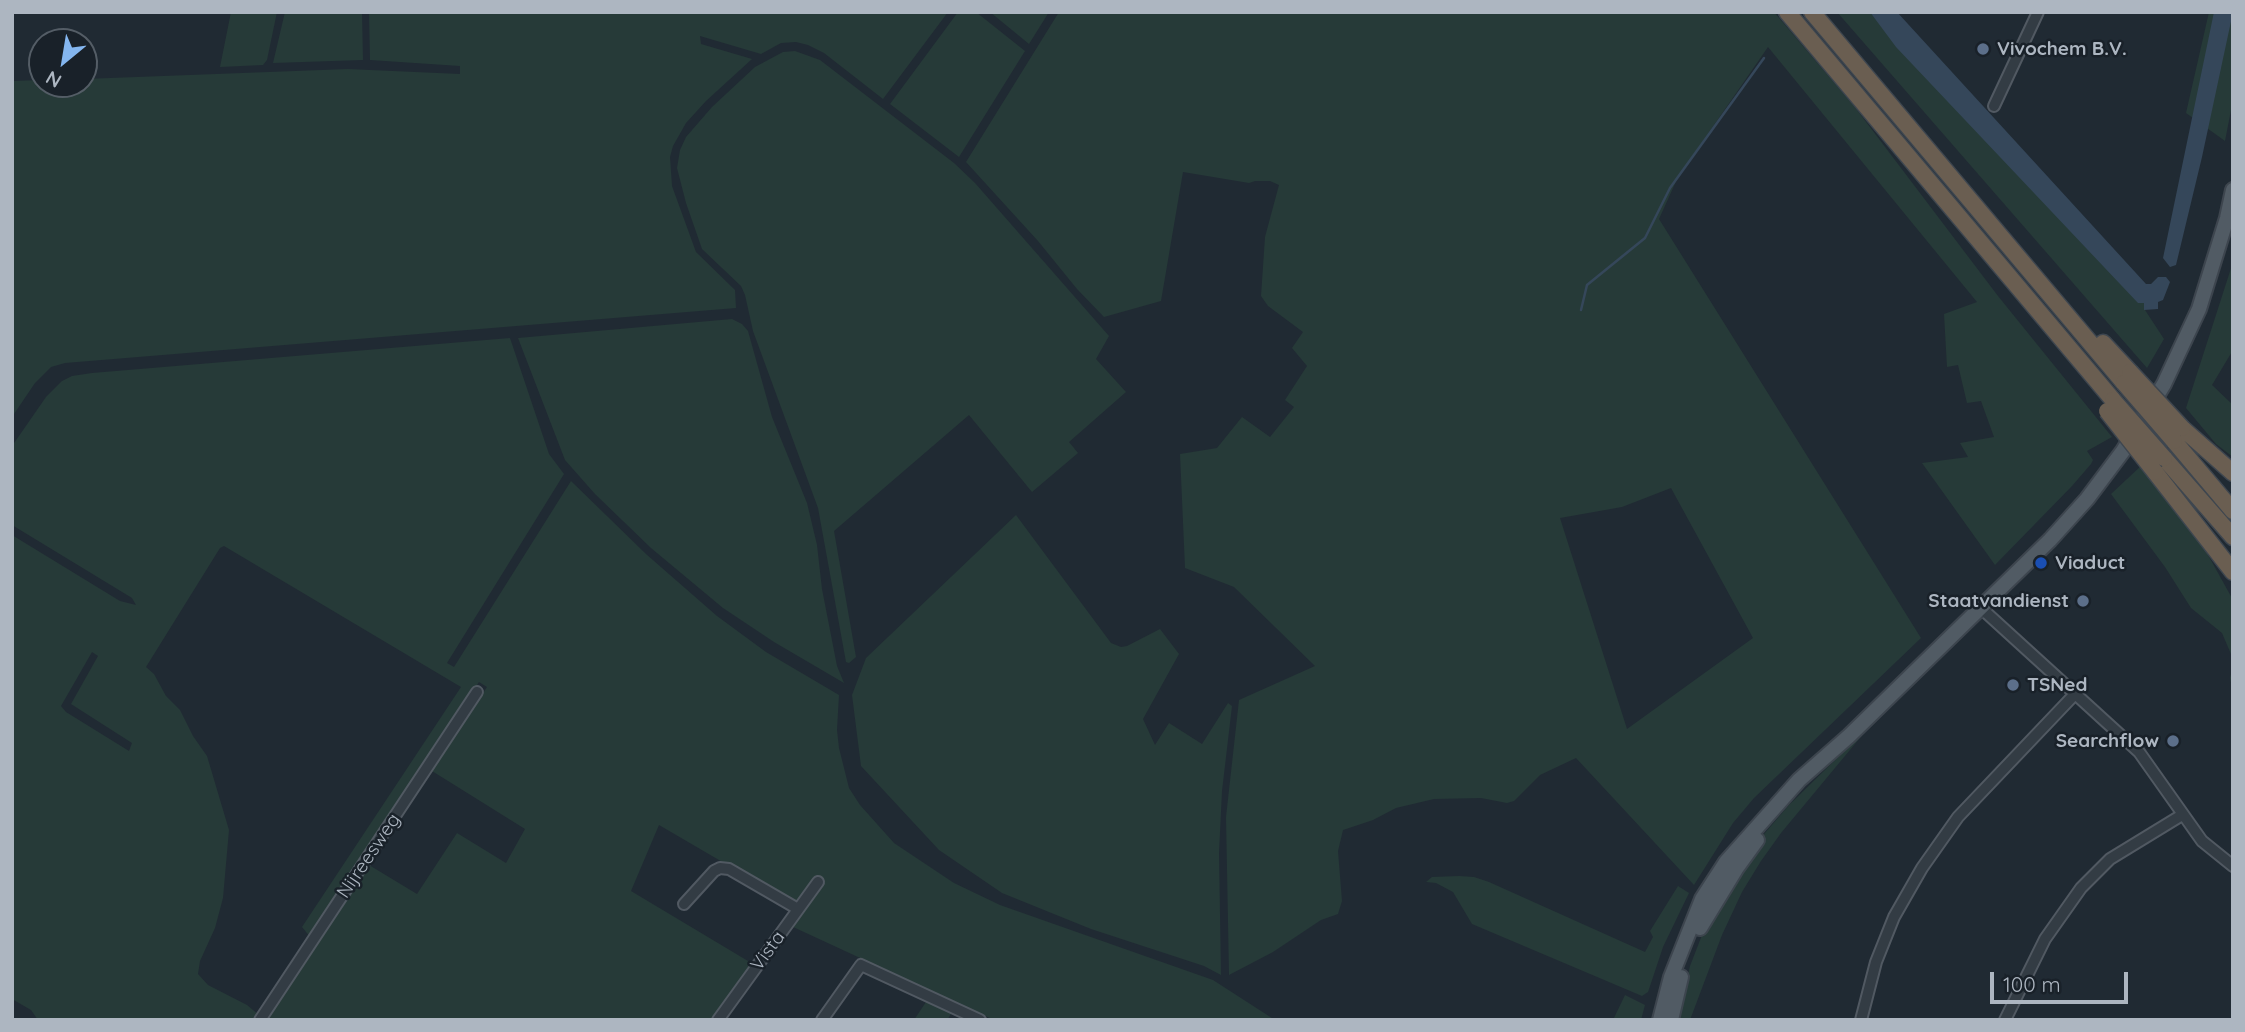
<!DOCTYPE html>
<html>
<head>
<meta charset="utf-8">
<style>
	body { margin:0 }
	#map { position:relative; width:2245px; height:1032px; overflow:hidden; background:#202a33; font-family:Quicksand,sans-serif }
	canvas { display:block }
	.frame { position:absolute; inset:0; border:14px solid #adb6c1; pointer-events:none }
	.north { position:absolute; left:28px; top:28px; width:70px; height:70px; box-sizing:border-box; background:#192129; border:2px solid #545d66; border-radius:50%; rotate:210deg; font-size:19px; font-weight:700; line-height:28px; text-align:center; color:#adb6c1 }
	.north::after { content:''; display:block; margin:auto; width:24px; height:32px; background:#84b6ef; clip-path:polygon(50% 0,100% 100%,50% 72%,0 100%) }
	.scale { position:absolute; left:1990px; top:972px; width:138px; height:32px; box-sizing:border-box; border:4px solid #adb6c1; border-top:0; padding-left:9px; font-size:21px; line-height:24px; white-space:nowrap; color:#adb6c1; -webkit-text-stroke:5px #192129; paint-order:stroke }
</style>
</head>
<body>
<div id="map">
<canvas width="2245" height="1032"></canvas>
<div class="frame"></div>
<div class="north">N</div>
<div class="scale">100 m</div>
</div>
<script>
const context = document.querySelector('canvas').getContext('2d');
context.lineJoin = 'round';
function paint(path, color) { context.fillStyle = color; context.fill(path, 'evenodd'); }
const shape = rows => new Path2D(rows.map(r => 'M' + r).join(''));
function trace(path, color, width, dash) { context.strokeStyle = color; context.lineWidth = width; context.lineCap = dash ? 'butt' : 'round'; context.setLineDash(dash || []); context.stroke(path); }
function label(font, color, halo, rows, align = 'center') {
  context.font = font + ' Quicksand,sans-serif'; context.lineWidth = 5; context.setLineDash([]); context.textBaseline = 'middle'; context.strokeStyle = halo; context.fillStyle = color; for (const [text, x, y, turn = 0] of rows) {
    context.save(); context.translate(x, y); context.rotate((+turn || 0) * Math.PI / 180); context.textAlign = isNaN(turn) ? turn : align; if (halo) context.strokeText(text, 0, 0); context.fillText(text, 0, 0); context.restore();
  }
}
paint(shape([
	[231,12,277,12,267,60,263,65,220,67],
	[285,12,362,12,363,60,273,63],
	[369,12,948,12,883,99,824,53,808,45,796,42,781,43,761,54,700,36,701,44,752,59,706,101,686,123,673,146,670,157,672,186,696,252,735,290,736,308,65,363,51,367,35,383,12,417,12,81,42,80,42,84,84,84,84,79,348,69,460,74,460,66,370,60],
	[958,12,976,12,1025,51,959,157,890,104],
	[990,12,1049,12,1029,44],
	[1059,12,1774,12,1854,106,1998,296,2112,437,2087,451,2093,460,2091,464,2072,486,1995,565,1922,463,1968,457,1960,443,1994,437,1981,401,1967,403,1958,365,1947,367,1944,314,1977,302,1768,47,1678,177,1659,219,1921,638,1754,798,1733,823,1694,885,1576,758,1540,775,1514,801,1507,803,1481,798,1434,799,1396,808,1373,820,1343,830,1338,851,1342,901,1338,914,1321,920,1273,952,1229,975,1226,817,1239,700,1315,666,1234,587,1185,568,1180,454,1217,448,1242,417,1270,437,1294,407,1285,400,1307,366,1292,348,1303,332,1268,306,1261,296,1265,237,1279,185,1270,181,1255,181,1249,183,1183,172,1161,301,1104,317,1077,289,1038,241,966,162],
	[1671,488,1753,638,1627,729,1560,518,1622,507],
	[1837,12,1870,12,2144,303,2145,310,2164,339,2147,368],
	[2209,12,2233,12,2233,100,2225,141,2186,113],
	[795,51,820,60,954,163,975,183,1109,336,1096,359,1126,392,1069,442,1078,453,1032,492,969,415,834,531,856,657,849,663,846,662,818,508,753,331,745,295,741,286,702,249,686,203,677,168,680,150,686,137,712,107,755,67,783,52],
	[2233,262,2233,350,2212,385,2233,405,2233,457,2216,444,2186,408],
	[732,319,742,324,748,331,772,417,807,503,817,545,822,589,837,666,844,683,774,642,723,608,651,548,595,494,565,460,518,338],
	[510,338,549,454,564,474,447,663,454,667,571,481,646,554,717,616,766,652,839,695,837,730,839,748,849,788,860,805,894,843,954,883,1000,905,1213,980,1275,1020,994,1020,791,926,796,905,659,825,631,891,753,964,712,1020,267,1020,369,865,417,894,457,833,506,863,525,829,432,771,487,687,479,682,311,938,302,927,461,687,224,546,220,548,146,667,154,674,166,696,180,710,193,736,207,756,229,830,223,898,215,928,200,961,198,974,208,985,247,1005,259,1015,255,1020,38,1020,31,1010,12,999,12,535,120,601,136,605,132,598,12,525,12,446,46,397,62,381,72,376,92,373],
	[92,652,98,656,71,704,132,743,129,751,66,712,61,706],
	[2142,465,2202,544,2233,600,2233,692,2230,678,2233,666,2231,654,2222,633,2191,608,2165,567,2111,494],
	[1016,515,1111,643,1121,647,1127,646,1160,629,1179,654,1143,719,1155,745,1169,723,1202,744,1228,703,1232,706,1222,791,1219,853,1221,975,1204,966,1091,929,1002,893,939,850,861,766,852,695,866,658],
	[1869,727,1781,833,1761,861,1742,892,1722,935,1690,1020,1678,1020,1690,966,1709,917,1758,841,1789,805],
	[1459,876,1474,877,1489,882,1645,952,1653,937,1650,931,1678,886,1689,893,1663,947,1648,992,1642,996,1472,924,1453,892,1436,883,1426,882,1432,877],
	[1625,995,1645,1005,1641,1020,1613,1020],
	[928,999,953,1011,947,1020,914,1020]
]), '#263a38');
paint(shape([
	[1870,12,1897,12,2146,284,2151,284,2158,277,2166,277,2170,282,2163,300,2158,302,2158,309,2144,310,2144,303,2138,303,1896,47],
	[2214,12,2233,12,2202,157,2176,265,2170,267,2163,258]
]), '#35475a');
trace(shape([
	[1581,310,1587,285,1645,238,1670,188,1764,58]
]), '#35475a', 2.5);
const minor = shape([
	[1994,106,2038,12],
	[1981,608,2139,752,2202,841,2233,866],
	[684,904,714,871,720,868,729,869,798,909],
	[260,1020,477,692],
	[718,1020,818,882],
	[822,1020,861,965,980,1020],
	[1861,1020,1876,962,1894,917,1922,868,1958,817,2075,694],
	[2005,1020,2045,939,2081,888,2110,859,2182,815]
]);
const major = shape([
	[1700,928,1736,869,1757,840],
	[1660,1020,1671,977,1702,899,1726,862,1799,780,1849,736,2050,540,2087,499,2123,451,2164,384,2199,309,2227,218,2233,190],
	[1671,1020,1681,977]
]);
const highway = shape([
	[1787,12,2113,400],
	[1812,12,2124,383],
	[2103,343,2130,372],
	[2182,428,2233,473],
	[2174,441,2233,511],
	[2164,458,2233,537],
	[2155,472,2233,572]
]);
trace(minor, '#515962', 14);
trace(major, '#3d454e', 18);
trace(highway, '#3e464f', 19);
trace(minor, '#333c44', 10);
trace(major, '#515b64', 14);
trace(highway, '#6a5e51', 16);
const highwayBridge = shape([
	[2130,372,2182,428],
	[2124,383,2174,441],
	[2113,400,2164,458],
	[2107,411,2155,472]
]);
trace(highwayBridge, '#3e464f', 19, []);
trace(highwayBridge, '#6a5e51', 16);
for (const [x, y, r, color] of [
	[1983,49,7,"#5c6f8a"],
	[2041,563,7,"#1a4fb4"],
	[2083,601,7,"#5c6f8a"],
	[2013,685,7,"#5c6f8a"],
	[2173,741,7,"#5c6f8a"]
]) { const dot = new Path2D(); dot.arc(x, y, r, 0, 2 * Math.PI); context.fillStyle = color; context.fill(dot); trace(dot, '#192129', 2.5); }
label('bold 19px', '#adb6c1', '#192129', [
	["Vivochem B.V.",1997,49],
	["Viaduct",2055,563],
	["Staatvandienst",2069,601,"right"],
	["TSNed",2027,685],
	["Searchflow",2159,741,"right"]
], 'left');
label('19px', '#adb6c1', '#192129', [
	["Nijreesweg",369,856,-56],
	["Vista",768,951,-54]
]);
</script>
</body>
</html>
